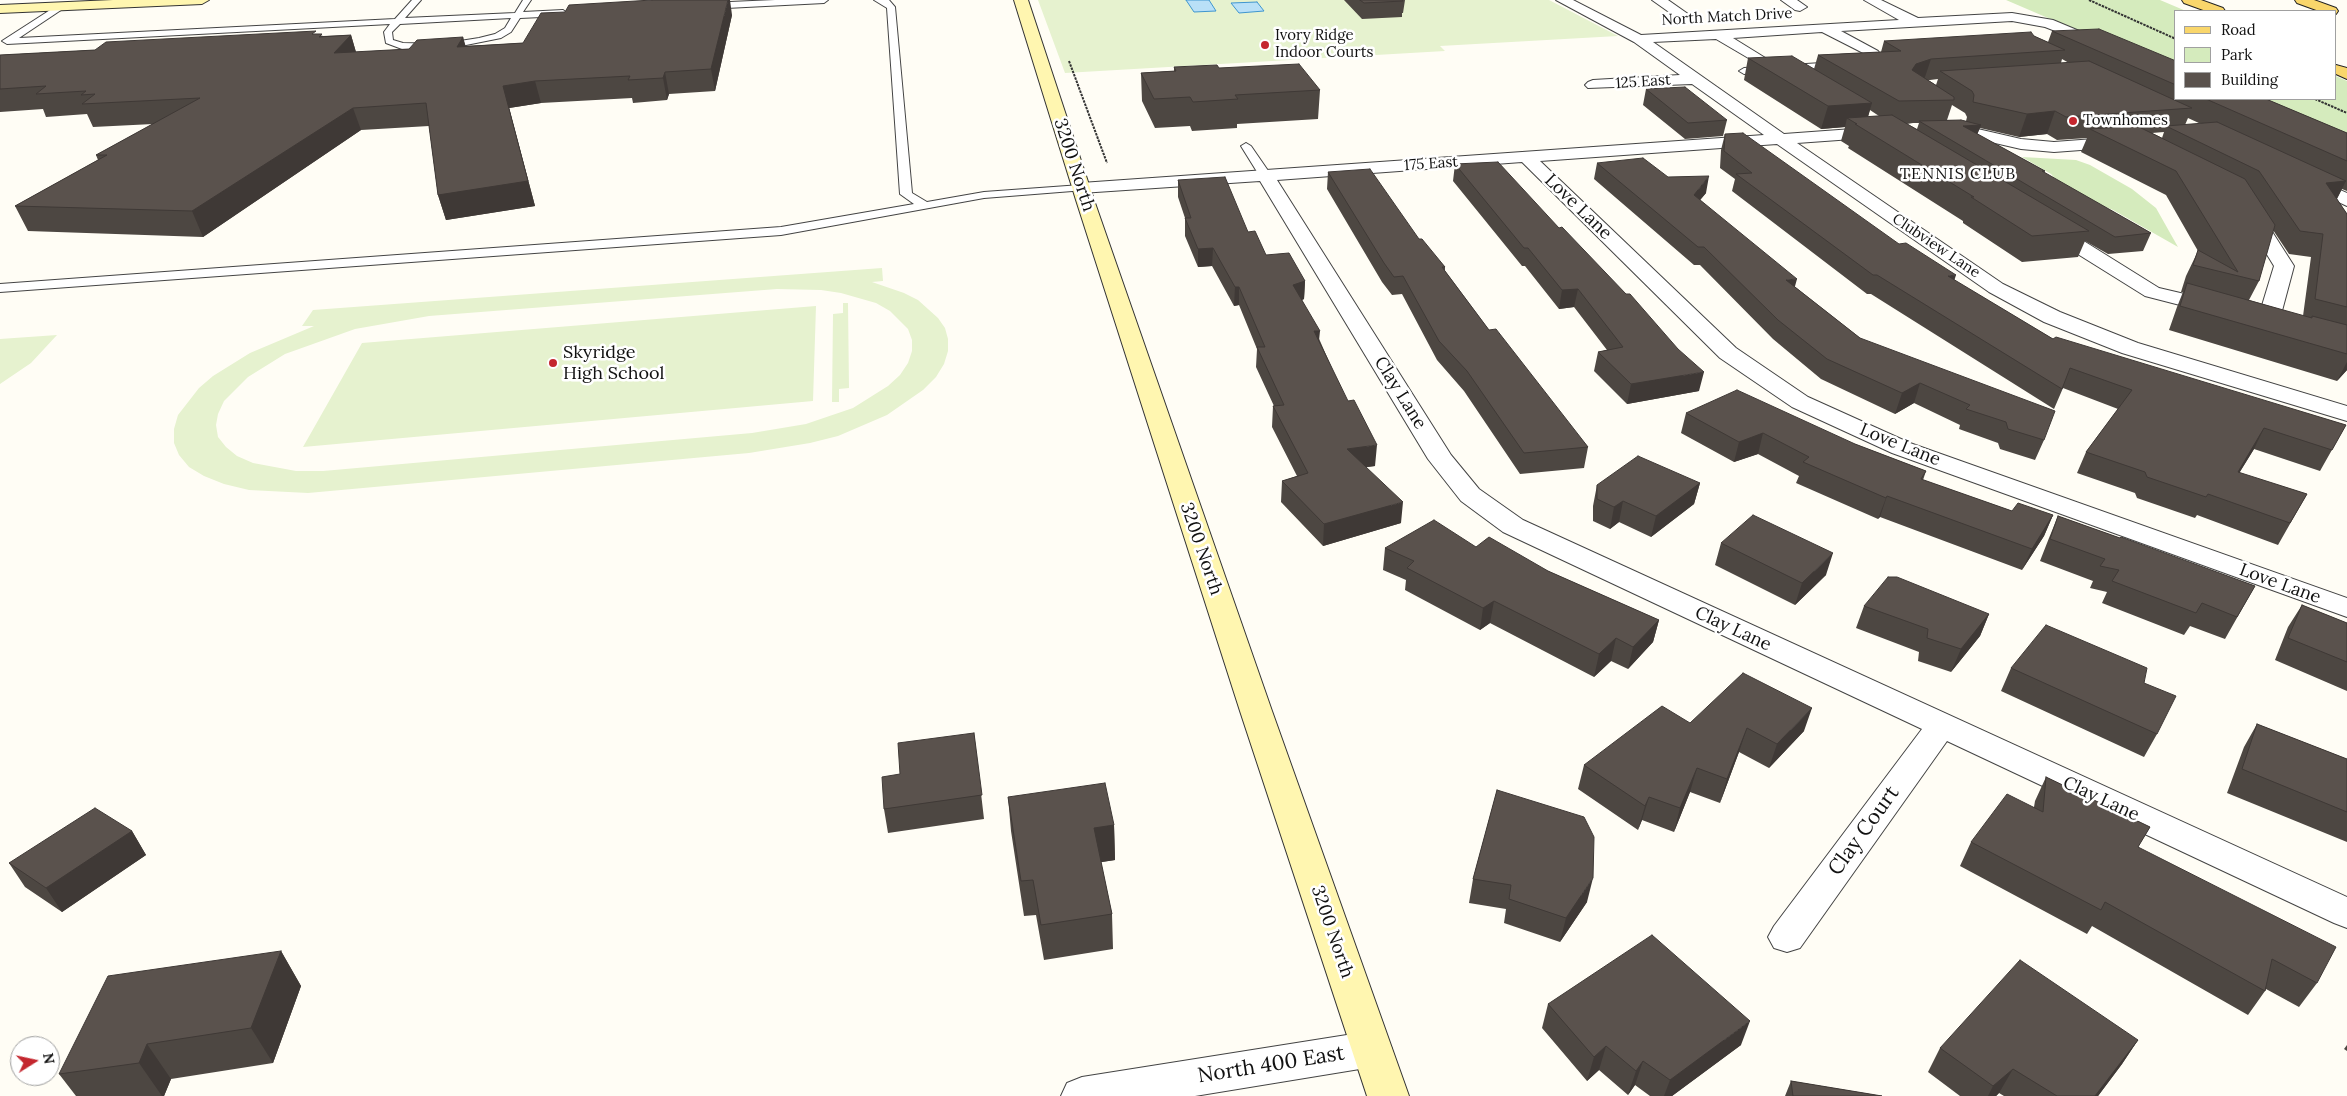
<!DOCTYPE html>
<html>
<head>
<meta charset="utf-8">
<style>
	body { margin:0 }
	#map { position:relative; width:2347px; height:1096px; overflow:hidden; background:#fffdf5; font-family:Lora,serif }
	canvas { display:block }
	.legend { position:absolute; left:2174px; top:10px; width:162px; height:90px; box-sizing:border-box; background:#fff; border:1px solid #a0a0a0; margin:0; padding:6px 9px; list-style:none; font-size:15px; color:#111 }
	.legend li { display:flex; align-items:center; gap:10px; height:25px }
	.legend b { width:25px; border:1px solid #a0a0a0 }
	.north { position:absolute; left:10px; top:1036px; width:50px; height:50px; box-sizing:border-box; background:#fff; border:1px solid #a0a0a0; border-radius:50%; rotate:80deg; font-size:14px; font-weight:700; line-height:20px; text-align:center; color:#111 }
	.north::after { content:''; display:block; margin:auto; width:18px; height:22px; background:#c4262e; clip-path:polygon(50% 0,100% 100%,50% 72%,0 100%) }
</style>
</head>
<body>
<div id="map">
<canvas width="2347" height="1096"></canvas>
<ul class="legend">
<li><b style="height:6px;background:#f9d66b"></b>Road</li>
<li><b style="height:14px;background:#d5ebbd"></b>Park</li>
<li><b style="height:14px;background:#5a524d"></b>Building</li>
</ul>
<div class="north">N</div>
</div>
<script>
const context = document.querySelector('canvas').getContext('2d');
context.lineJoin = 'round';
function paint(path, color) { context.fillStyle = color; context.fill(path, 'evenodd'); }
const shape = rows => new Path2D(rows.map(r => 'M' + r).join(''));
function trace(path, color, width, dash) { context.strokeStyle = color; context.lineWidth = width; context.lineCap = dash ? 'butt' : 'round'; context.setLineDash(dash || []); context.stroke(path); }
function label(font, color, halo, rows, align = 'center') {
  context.font = font + ' Lora,serif'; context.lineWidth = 5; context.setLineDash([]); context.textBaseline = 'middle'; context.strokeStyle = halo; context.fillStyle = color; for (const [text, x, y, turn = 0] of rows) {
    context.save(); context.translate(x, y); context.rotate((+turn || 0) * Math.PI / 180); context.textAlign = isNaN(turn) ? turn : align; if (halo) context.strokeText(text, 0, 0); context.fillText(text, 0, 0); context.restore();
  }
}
paint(shape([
	[2006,0,2160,0,2186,11,2176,11,2176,73],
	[2336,76,2347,81,2347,148,2234,99,2336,99],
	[2022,157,2076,160,2090,165,2132,189,2156,208,2178,247,2113,210,2066,191,2051,174]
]), '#d5ebbd');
paint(shape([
	[1038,0,1549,0,1618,36,1440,46,1445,51,1065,73],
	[882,268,883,281,872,282,904,293,918,300,938,318,945,328,948,339,948,351,944,364,936,377,923,390,887,415,838,436,810,443,749,453,308,493,249,490,224,484,204,476,189,467,179,455,174,443,174,429,178,415,199,388,213,376,250,353,314,326,302,326,313,310],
	[777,289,821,290,841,293,876,303,890,311,908,329,912,340,912,351,908,363,900,375,888,386,853,408,806,424,752,433,323,471,296,471,253,463,237,456,226,447,218,437,216,425,218,414,224,401,248,377,285,354,355,329,429,316],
	[843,303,848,303,849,388,839,389,839,402,832,402,833,314,843,313],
	[816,306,813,401,303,447,362,343],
	[57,335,31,363,0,384,0,339]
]), '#e6f2cf');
const water = shape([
	[1186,0,1209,0,1216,11,1194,12,1186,0],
	[1257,2,1264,11,1239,13,1231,3,1257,2]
]);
paint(water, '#b9e0f7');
trace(water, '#3f96cf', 1);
const lane = shape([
	[412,0,421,0,405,18,515,13,523,0,531,0,523,12,563,10,567,13,563,16,520,18,511,32,501,38,441,50,402,49,386,43,384,32,390,24,7,44,2,41,61,3,64,4,64,8,19,38,395,19,412,0],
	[511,18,505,28,495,34,479,38,441,44,403,43,393,40,392,32,400,24,511,18],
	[775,0,828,0,824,3,707,9,703,6,707,3,775,0],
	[874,0,889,0,895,7,912,193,927,202,984,192,1081,185,1085,186,1087,188,1085,190,984,198,781,235,0,292,0,284,781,227,914,204,900,194,887,8,874,0],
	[1837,62,1842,65,1840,67,1744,74,1739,71,1744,68,1837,62],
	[1246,143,1251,146,1271,175,1269,177,1261,177,1259,175,1241,146,1246,143]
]);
const street = shape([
	[1556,0,1573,0,1641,35,1899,20,1864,0,1881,0,1918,18,2012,13,2053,20,2096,38,2098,41,2091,45,2045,27,2012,21,1841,31,1878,51,1880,54,1878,57,1873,58,1822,32,1733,38,1767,59,1769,62,1762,66,1716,39,1653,42,1784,134,1880,127,1886,128,1888,132,1886,136,1880,137,1797,143,2003,284,2060,312,2138,343,2347,406,2347,421,2122,353,2044,322,1989,292,1777,144,1540,161,1736,348,1808,397,1910,443,2347,598,2347,617,1892,453,1792,407,1720,358,1522,162,1277,180,1451,455,1479,489,1523,520,2347,897,2347,928,2334,923,1947,741,1800,948,1787,952,1774,948,1768,937,1774,926,1922,729,1503,532,1461,501,1428,459,1260,181,1081,193,1075,192,1072,188,1075,184,1081,183,1764,135,1692,84,1588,88,1585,85,1588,82,1593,80,1680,75,1634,42,1556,0],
	[1652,0,1668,0,1688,14,1686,17,1676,17,1652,0],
	[1781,0,1797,0,1807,7,1800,11,1795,10,1781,0],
	[1941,124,1956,124,2021,139,2054,142,2121,137,2127,138,2129,142,2127,146,2121,147,2054,152,2021,149,1956,134,1935,133,1933,129,1935,125,1941,124],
	[2306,175,2347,193,2347,206,2300,184,2297,180,2300,176,2306,175],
	[2250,206,2257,208,2294,266,2279,322,2276,327,2268,328,2260,327,2257,322,2274,266,2241,212,2243,208,2250,206],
	[2051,223,2058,225,2159,288,2223,303,2226,308,2223,313,2215,314,2145,296,2044,233,2041,229,2044,225,2051,223],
	[1372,1031,1386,1037,1392,1049,1386,1061,1372,1067,1195,1096,1061,1096,1067,1083,1082,1077,1372,1031]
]);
const secondary = shape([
	[113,0,209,0,202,4,0,13,0,5,113,0],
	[1014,0,1028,0,1094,200,1272,711,1409,1096,1367,1096,1240,711,1076,200,1014,0]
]);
const primary = shape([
	[2182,0,2201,0,2223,8,2225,11,2206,11,2184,3,2182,0],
	[2295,0,2314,0,2336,8,2338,11,2336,14,2336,11,2319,11,2297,3,2295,0],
	[2336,65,2347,68,2347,79,2336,74,2336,65]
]);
trace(lane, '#444', 2);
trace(street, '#444', 2);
trace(secondary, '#333', 2);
trace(primary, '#222', 2);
trace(shape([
	[2089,0,2176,39],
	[1069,61,1107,163],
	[2315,99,2347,113]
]), '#333', 2, [2.5, 1]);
paint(lane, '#fff');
paint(street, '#fff');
paint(secondary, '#fff6b0');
paint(primary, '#f9d66b');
paint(shape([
	[1344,0,1405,0,1403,13,1402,13,1402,17,1362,19],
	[732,15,715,91,669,94,667,100,633,103,632,98,541,103,509,108,535,206,446,220,438,195,429,126,361,130,203,237,28,231,15,206,98,160,96,155,153,124,93,127,87,114,46,117,43,109,0,112,0,55,95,50,317,34,323,36,351,35,356,52,409,49,463,37,465,46,523,43],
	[2052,31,2176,61,2176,99,2266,99,2347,133,2347,191,2342,189,2337,199,2347,214,2347,370,2337,381,2169,330,2177,307,2183,292,2181,292,2186,276,2198,251,2166,195,2081,152,2087,138,2057,140,2047,134,2019,137,1980,128,1977,134,2045,171,2044,173,2151,233,2143,251,2108,254,2085,241,2078,257,2022,262,1963,223,1963,221,1848,148,1849,146,1841,141,1845,127,1821,129,1744,80,1748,58,1814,69,1818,55,1881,52,1884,41,2034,36,2048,42],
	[2062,59,2069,63,2061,63],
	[1938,79,1936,85,1928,80,1930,80],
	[1952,105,1965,113,1967,117,1966,121,1947,120],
	[1870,110,1879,116,1868,117],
	[2188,118,2201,124,2185,125],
	[1913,123,1919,123,1917,129,1907,124],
	[2164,132,2162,138,2152,133],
	[2273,230,2289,254,2311,257,2303,316,2249,300,2259,281],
	[1174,67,1219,68,1320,90,1318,119,1237,124,1237,128,1192,131,1190,126,1155,128,1142,101,1141,73,1174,71],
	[1646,89,1727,120,1723,136,1685,139,1643,105],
	[1725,134,1954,280,2053,339,2346,425,2320,471,2254,449,2239,473,2307,494,2278,545,2197,515,2195,518,2137,498,2135,493,2077,473,2086,452,2118,409,2063,388,2054,409,1871,294,1867,294,1732,191,1735,179,1720,168,1721,150],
	[1597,163,1668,177,1706,193,1700,200,1795,287,1860,338,2044,440,2035,460,2000,449,1998,443,1959,429,1960,425,1914,403,1895,414,1821,379,1773,339,1700,265,1694,265,1594,179],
	[1455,164,1699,391,1627,404,1594,371,1598,352,1607,350,1574,307,1559,309,1525,266,1522,266,1453,181],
	[1328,172,1419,239,1445,267,1445,271,1489,330,1588,447,1584,468,1520,474,1464,391,1437,360,1402,294,1392,295,1382,282,1327,189],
	[1178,180,1248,232,1266,255,1305,281,1304,299,1302,300,1375,466,1366,467,1401,523,1323,546,1281,502,1282,481,1297,476,1272,427,1273,406,1274,406,1256,367,1257,349,1239,305,1234,306,1212,266,1198,267,1185,236,1185,218,1178,197],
	[1686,413,1855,444,1926,471,1923,480,2012,511,2053,515,2044,536,2022,570,1880,517,1878,519,1796,483,1799,476,1758,454,1734,462,1681,433],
	[1700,483,1694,504,1651,537,1619,522,1610,529,1593,521,1593,506,1597,485],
	[2058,516,2255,586,2225,639,2190,626,2184,635,2102,603,2107,592,2090,588,2093,581,2040,561,2049,538],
	[1721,543,1826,575,1795,605,1715,565],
	[1476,547,1548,571,1659,620,1653,642,1628,669,1611,661,1594,677,1490,623,1480,630,1405,590,1406,580,1383,570,1385,548],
	[2302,605,2347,623,2347,691,2275,660,2288,627],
	[1864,606,1989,614,1980,636,1951,672,1918,661,1919,652,1856,628],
	[2011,668,2144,683,2157,734,2144,757,2001,691],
	[1690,723,1804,731,1769,768,1739,752,1720,803,1690,792,1674,832,1642,820,1638,830,1578,789,1584,765],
	[2257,724,2347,759,2347,842,2227,793,2244,747],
	[974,733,984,819,888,833,884,809,900,774],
	[2046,777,2150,827,2138,847,2317,983,2299,1007,2266,989,2265,991,2248,1015,2092,926,2087,934,1960,866,1971,842,2034,807,2035,801],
	[1497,790,1587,902,1560,942,1504,923,1506,909,1469,903,1473,879],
	[1008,797,1114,825,1115,860,1101,862,1112,914,1113,949,1044,960,1036,915,1024,916,1011,831],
	[132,831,146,855,62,912,25,887,9,863],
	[281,951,301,986,273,1063,171,1079,164,1096,76,1096,59,1074],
	[1548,1004,1741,1045,1672,1096,1650,1096,1635,1085,1628,1095,1599,1070,1587,1081,1542,1028],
	[2138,1040,2122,1064,2098,1096,2004,1096,1999,1093,1996,1096,1960,1096,1928,1072,1940,1048],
	[2347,1045,2347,1051,2344,1049],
	[1791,1081,1882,1096,1785,1096]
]), '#4d4742');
paint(shape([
	[728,0,730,0,732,15,715,91,711,69],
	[351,35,357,56,334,53],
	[463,37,469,58,457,47],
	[1931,59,1924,80,1912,70,1916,64],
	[665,72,669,94,667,100,663,78],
	[535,81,541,103,509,108,535,206,446,220,438,195,503,86],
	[1872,103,1865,126,1847,118,1845,127,1821,129,1828,106],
	[353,108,361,130,203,237,192,211],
	[2055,111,2047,134,2019,137,2027,114],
	[1981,125,1975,140,1963,126],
	[1709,176,1706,193,1690,212,1694,195],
	[2346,181,2335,202,2326,183],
	[1213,248,1212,266,1198,267,1198,249],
	[1956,275,1950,294,1948,276],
	[1797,279,1792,297,1786,280],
	[1305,281,1304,299,1292,304,1293,285],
	[1235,287,1239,287,1239,305,1234,306],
	[1578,289,1574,307,1559,309,1562,290],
	[1314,331,1320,331,1318,350],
	[2347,362,2347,370,2337,381],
	[1704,372,1699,391,1627,404,1631,384],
	[1920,383,1914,403,1895,414,1902,393],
	[2264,428,2254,449,2227,493,2238,472],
	[1763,433,1758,454,1734,462,1739,442],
	[1377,445,1375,466,1345,470,1347,449],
	[1700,483,1694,504,1651,537,1656,516],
	[1887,496,1880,517,1878,519,1886,498],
	[1623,501,1619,522,1610,529,1614,507],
	[1403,502,1401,523,1323,546,1324,524],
	[2053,515,2044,536,2022,570,2032,549],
	[1833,553,1826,575,1795,605,1802,583],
	[1494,601,1490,623,1480,630,1483,608],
	[1989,614,1980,636,1951,672,1961,649],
	[1659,620,1653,642,1628,669,1633,647],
	[1616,638,1611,661,1594,677,1599,654],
	[1812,708,1804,731,1769,768,1777,744],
	[1747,728,1739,752,1720,803,1727,779],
	[1697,768,1690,792,1674,832,1680,808],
	[1649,797,1642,820,1638,830,1645,806],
	[1114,825,1115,860,1096,863,1094,828],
	[132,831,146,855,62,912,46,888],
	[1593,878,1587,902,1560,942,1566,918],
	[281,951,301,986,273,1063,251,1028],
	[1750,1021,1741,1045,1672,1096,1664,1096,1670,1080],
	[2138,1040,2122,1064,2098,1096,2095,1096],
	[147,1044,171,1079,164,1096,162,1096,139,1063],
	[1606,1046,1599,1070,1587,1081,1594,1057],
	[1643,1061,1635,1085,1628,1095,1636,1071],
	[2013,1069,1999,1093,1996,1096,1988,1096,1993,1086]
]), '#3f3936');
const building = shape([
	[652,0,728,0,711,69,665,72,663,78,628,80,630,76,535,81,503,86,528,181,438,195,426,103,353,108,192,211,15,206,107,155,96,155,200,98,82,104,95,94,81,95,86,91,36,94,46,86,0,89,0,55,95,50,106,42,316,31,312,34,322,34,319,37,351,35,334,53,409,49,417,40,463,37,457,47,523,43,541,13,565,12,569,5,652,0],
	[1360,0,1402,0,1403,1,1364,3,1360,0],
	[2099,29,2176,61,2176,85,2052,31,2099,29],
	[2031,32,2034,36,2065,50,1931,59,1916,64,1912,70,1954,97,1954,100,1899,101,1818,55,1901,51,1884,41,2031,32],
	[1792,56,1872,103,1828,106,1748,58,1792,56],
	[2089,61,2192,108,2066,117,2055,111,2027,114,1973,102,1974,95,1972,91,1940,71,2089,61],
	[1299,64,1320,90,1235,95,1238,99,1193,102,1190,97,1154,99,1141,73,1176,71,1174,67,1217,65,1219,68,1299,64],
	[1685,87,1727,120,1688,123,1646,89,1685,87],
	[2206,99,2266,99,2347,133,2347,161,2206,99],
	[1892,115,2089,231,2032,236,1971,197,1974,197,1855,124,1857,124,1847,118,1892,115],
	[1961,120,1981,125,1963,126,2045,171,2042,171,2151,233,2115,237,1919,121,1961,120],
	[2217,122,2346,181,2326,183,2347,214,2347,307,2315,299,2323,234,2300,231,2259,171,2166,126,2217,122],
	[2137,126,2245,179,2275,225,2259,281,2193,265,2198,250,2238,272,2176,171,2090,129,2137,126],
	[1743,133,1899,244,1906,243,1956,275,1948,276,2053,339,2056,337,2346,425,2332,450,2264,428,2238,472,2307,494,2290,523,2208,494,2206,497,2147,477,2145,472,2086,452,2132,390,2070,368,2062,389,1877,275,1873,275,1736,174,1752,173,1724,151,1725,134,1743,133],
	[1643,158,1668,177,1709,176,1694,195,1797,279,1786,280,1860,338,2055,411,2044,440,2008,429,2006,422,1966,409,1970,405,1920,383,1902,393,1827,359,1778,320,1704,247,1698,247,1597,163,1643,158],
	[1498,162,1559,228,1562,227,1626,294,1630,294,1678,349,1704,372,1631,384,1598,352,1623,347,1578,289,1562,290,1528,248,1524,248,1455,164,1498,162],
	[1370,169,1419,239,1422,239,1445,267,1442,267,1489,330,1496,329,1588,447,1524,453,1467,371,1439,341,1403,276,1394,277,1384,263,1328,172,1370,169],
	[1225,177,1248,232,1255,231,1266,255,1289,253,1305,281,1293,285,1320,331,1314,331,1348,401,1354,400,1377,445,1347,449,1403,502,1324,524,1282,481,1308,473,1273,406,1284,405,1257,347,1265,347,1239,287,1235,287,1213,248,1198,249,1185,218,1191,218,1178,180,1225,177],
	[2187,283,2312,318,2312,316,2347,325,2347,354,2180,306,2187,283],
	[1737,390,1855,444,1926,471,1921,479,2012,511,2018,503,2053,515,2032,549,1887,496,1886,498,1803,462,1809,457,1763,433,1739,442,1686,413,1737,390],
	[1638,456,1700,483,1656,516,1623,501,1614,507,1597,499,1597,485,1638,456],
	[1753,515,1833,553,1802,583,1721,543,1753,515],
	[2058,516,2120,538,2121,537,2255,586,2237,617,2202,603,2196,613,2112,581,2119,570,2100,566,2105,559,2050,539,2058,516],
	[1434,520,1476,547,1489,537,1548,571,1659,620,1633,647,1616,638,1599,654,1494,601,1483,608,1407,568,1414,561,1385,548,1434,520],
	[1888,577,1897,577,1989,614,1961,649,1927,638,1928,629,1864,606,1888,577],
	[2302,605,2347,623,2347,662,2288,638,2302,605],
	[2046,625,2147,668,2144,683,2176,696,2157,734,2011,668,2046,625],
	[1743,673,1812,708,1777,744,1747,728,1727,779,1697,768,1680,808,1649,797,1645,806,1584,765,1662,706,1690,723,1743,673],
	[2257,724,2347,759,2347,812,2242,769,2257,724],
	[974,733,982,795,884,809,882,777,900,774,898,743,974,733],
	[2046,777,2150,827,2138,847,2336,947,2317,983,2272,959,2265,991,2105,902,2101,910,1971,842,2007,794,2043,812,2046,777],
	[1105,783,1114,825,1094,828,1112,914,1041,925,1033,880,1021,881,1008,797,1105,783],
	[1497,790,1584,817,1594,837,1593,878,1566,918,1509,899,1511,885,1473,879,1497,790],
	[95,808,132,831,46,888,9,863,95,808],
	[1652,935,1750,1021,1670,1080,1643,1061,1636,1071,1606,1046,1594,1057,1548,1004,1652,935],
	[281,951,251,1028,147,1044,139,1063,59,1074,108,976,281,951],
	[2020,960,2138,1040,2095,1096,2057,1096,2013,1069,1993,1086,1940,1048,2020,960],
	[1791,1081,1882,1096,1793,1096,1791,1081]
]);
paint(building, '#5a524d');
trace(building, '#3f3936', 1);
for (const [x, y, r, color] of [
	[1265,45,5,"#c4262e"],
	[2073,121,5,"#c4262e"],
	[553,363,5,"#c4262e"]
]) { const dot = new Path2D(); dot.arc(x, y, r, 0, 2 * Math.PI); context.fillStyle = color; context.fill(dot); trace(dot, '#fff', 2); }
label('15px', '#111', '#fff', [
	["North Match Drive",1727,17,-3],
	["125 East",1643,82,-4],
	["175 East",1431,164,-4],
	["Clubview Lane",1936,246,34]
]);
label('15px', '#111', '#fff', [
	["Ivory Ridge",1275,36],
	["Indoor Courts",1275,53],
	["Townhomes",2083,121]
], 'left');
context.letterSpacing = '1px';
label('16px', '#111', '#fff', [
	["TENNIS CLUB",1958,174]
]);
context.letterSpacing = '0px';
label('18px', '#111', '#fff', [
	["3200 North",1074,165,72],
	["Love Lane",1578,207,44],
	["Clay Lane",1400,393,58],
	["Love Lane",1900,445,22],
	["3200 North",1201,549,71],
	["Love Lane",2280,584,20],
	["Clay Lane",1733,629,25],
	["Clay Lane",2101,799,25],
	["3200 North",1332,932,71]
]);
label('18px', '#111', '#fff', [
	["Skyridge",563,353],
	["High School",563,374]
], 'left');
label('21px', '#111', '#fff', [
	["Clay Court",1864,831,-54],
	["North 400 East",1271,1065,-9]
]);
</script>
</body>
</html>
